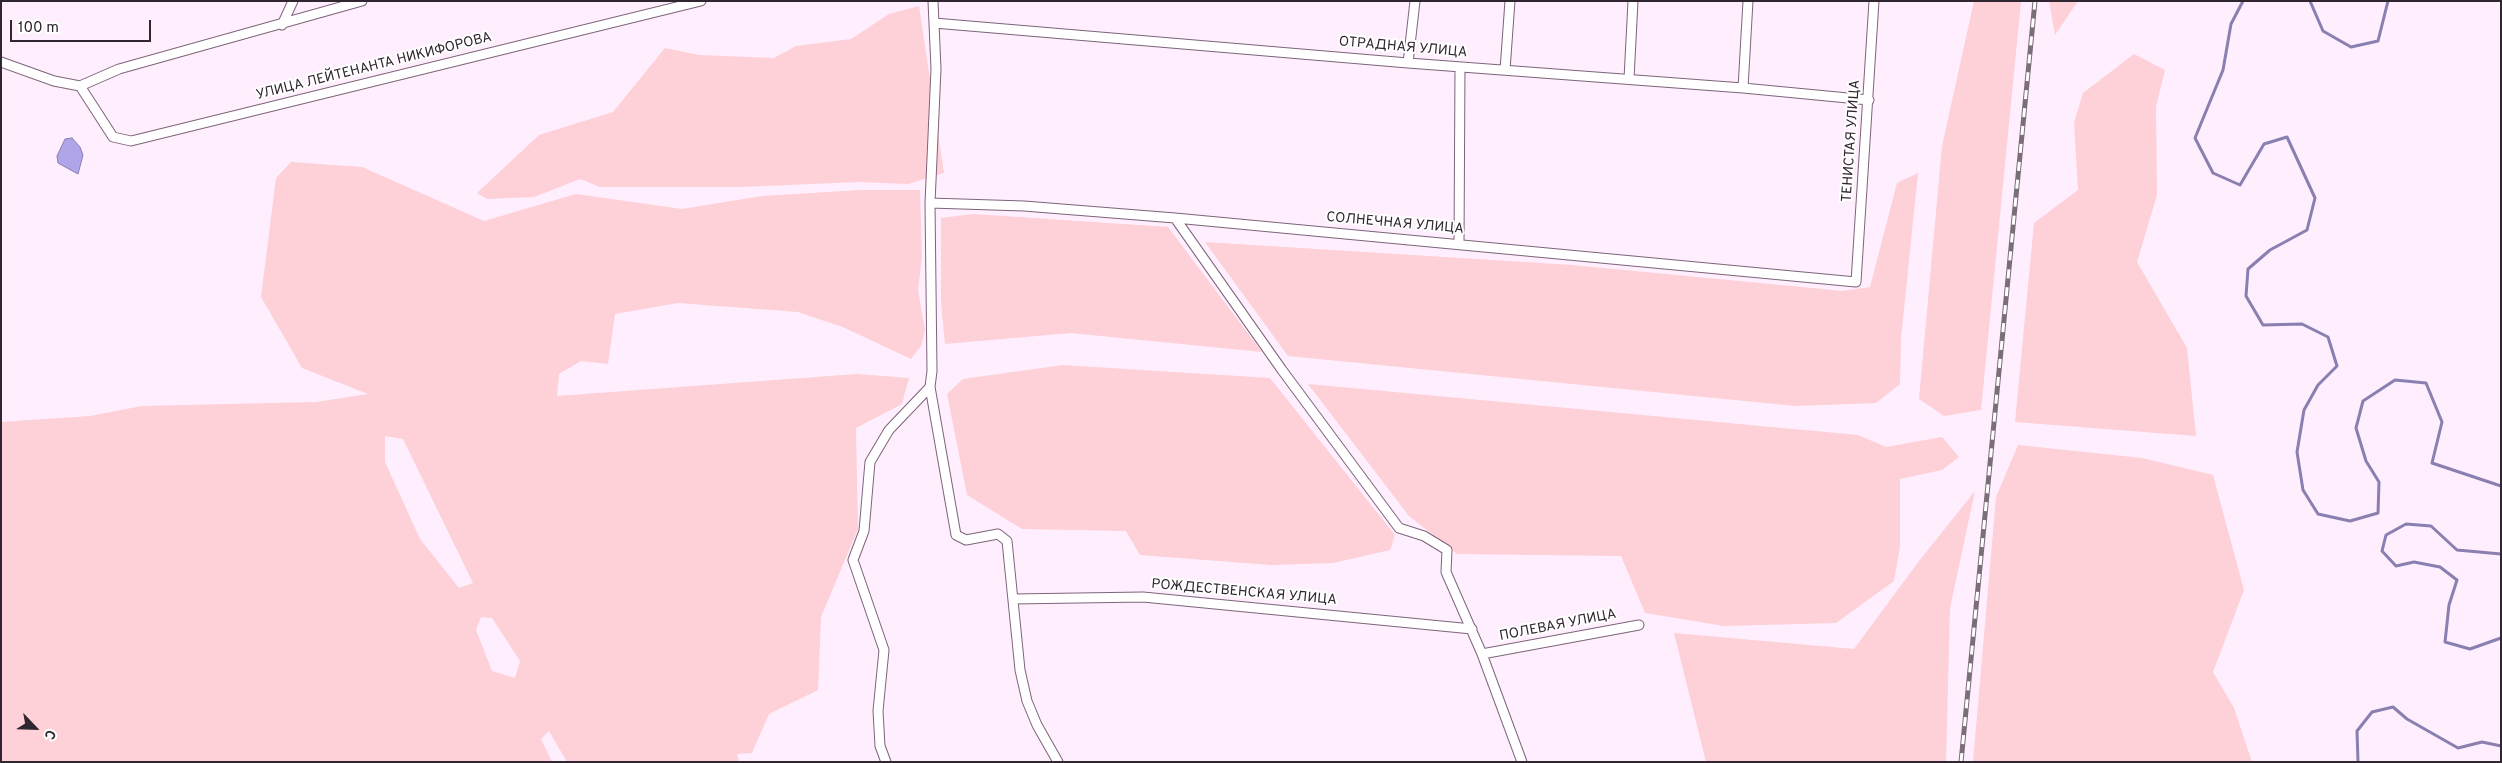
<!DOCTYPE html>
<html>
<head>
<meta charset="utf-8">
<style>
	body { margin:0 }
	#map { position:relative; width:2502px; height:763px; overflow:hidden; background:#ffeefd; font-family:Overpass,sans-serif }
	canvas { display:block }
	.frame { position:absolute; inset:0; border:2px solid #30262f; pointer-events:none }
	.north { position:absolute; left:10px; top:703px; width:50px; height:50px; -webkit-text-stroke:4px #fff; paint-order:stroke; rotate:114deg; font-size:14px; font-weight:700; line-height:20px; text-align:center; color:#30262f }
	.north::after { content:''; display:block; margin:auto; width:18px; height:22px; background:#30262f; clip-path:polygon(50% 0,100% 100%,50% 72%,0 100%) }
	.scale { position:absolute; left:10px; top:20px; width:141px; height:22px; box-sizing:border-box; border:2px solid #30262f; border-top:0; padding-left:6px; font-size:15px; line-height:18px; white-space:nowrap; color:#30262f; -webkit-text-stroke:4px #fff; paint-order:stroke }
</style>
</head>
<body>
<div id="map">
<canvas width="2502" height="763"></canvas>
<div class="frame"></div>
<div class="north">С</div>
<div class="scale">100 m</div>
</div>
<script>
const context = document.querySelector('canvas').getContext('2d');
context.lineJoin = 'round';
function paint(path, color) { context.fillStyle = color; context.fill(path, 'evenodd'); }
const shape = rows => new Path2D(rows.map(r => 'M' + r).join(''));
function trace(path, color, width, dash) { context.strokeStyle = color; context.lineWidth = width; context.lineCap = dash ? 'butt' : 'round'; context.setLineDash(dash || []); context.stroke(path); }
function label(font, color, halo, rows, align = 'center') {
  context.font = font + ' Overpass,sans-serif'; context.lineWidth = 4; context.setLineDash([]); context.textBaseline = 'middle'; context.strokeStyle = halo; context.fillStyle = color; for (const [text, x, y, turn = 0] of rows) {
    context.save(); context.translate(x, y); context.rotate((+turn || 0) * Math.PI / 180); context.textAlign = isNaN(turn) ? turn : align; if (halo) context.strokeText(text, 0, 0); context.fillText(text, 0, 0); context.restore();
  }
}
paint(shape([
	[1974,1,2021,1,1981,410,1944,416,1919,399,1942,146],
	[2049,1,2078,1,2055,35],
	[919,6,944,173,908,184,858,182,741,187,600,187,580,179,534,197,487,199,477,193,539,135,613,112,665,48,699,55,774,58,796,46,851,39,889,14],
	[2134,54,2165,70,2156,107,2157,195,2137,262,2187,348,2196,436,2015,422,2034,223,2078,190,2074,123,2083,93],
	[291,162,362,167,484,221,576,194,682,209,762,196,861,190,920,190,922,256,918,290,925,330,921,346,911,359,845,328,798,312,678,303,615,314,608,364,581,361,559,374,557,396,857,374,909,378,902,404,856,428,858,529,821,617,818,690,769,714,752,753,737,754,739,762,567,762,549,731,541,739,552,762,1,762,1,422,90,416,142,406,316,402,368,394,302,368,261,297,276,178],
	[385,436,403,439,473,583,459,588,420,539,385,462],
	[481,617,492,618,520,661,515,678,492,671,476,630],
	[1918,173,1901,338,1900,384,1876,403,1796,406,1288,356,1205,242,1572,265,1843,291,1870,287,1897,183],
	[973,214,1168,227,1262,352,1071,333,945,344,941,303,941,218],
	[1063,365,1270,378,1395,535,1390,550,1333,563,1271,565,1140,555,1126,531,1022,529,967,495,947,394,963,379],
	[1308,384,1858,435,1886,447,1942,437,1959,457,1942,470,1900,479,1900,547,1894,581,1836,623,1724,626,1645,613,1621,556,1457,554,1409,516],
	[2018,445,2142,458,2213,475,2244,590,2213,672,2234,708,2252,762,1973,762,1996,497],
	[1975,491,1950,608,1946,762,1706,762,1674,633,1854,649,1919,561]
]), '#fed0d7');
const water = shape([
	[72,138,80,147,83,155,78,174,58,163,57,156,65,139,72,138]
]);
paint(water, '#afa5e8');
trace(water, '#897fb0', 1);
trace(shape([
	[2243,1,2231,24,2223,70,2195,138,2213,173,2240,185,2264,144,2287,137,2315,198,2307,230,2270,250,2248,269,2246,296,2263,325,2302,324,2328,337,2337,366,2318,385,2304,410,2297,452,2303,490,2318,514,2350,521,2378,513,2379,482,2366,461,2356,428,2363,401,2395,380,2426,383,2442,422,2432,463,2501,486],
	[2310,1,2323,31,2351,47,2378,41,2388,1],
	[2501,554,2457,550,2431,526,2406,524,2386,535,2382,551,2396,566,2414,562,2440,567,2457,580,2449,605,2445,642,2470,649,2501,638],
	[2358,762,2357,731,2372,712,2393,707,2407,719,2458,748,2482,742,2501,746]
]), '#897fb0', 3);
const minor = shape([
	[933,1,936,69,930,203,932,371,930,387,956,535,966,540,998,534,1007,541,1020,670,1027,701,1037,725,1058,762],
	[934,23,1408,63,1743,88,1869,100],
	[282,25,293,1],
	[1,62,54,81,80,86,119,69,362,1],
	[1408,63,1415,1],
	[1505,70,1510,1],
	[1629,79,1633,1],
	[80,86,113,137,131,141,701,1],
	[1743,88,1748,1],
	[930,203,1024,206,1175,218,1856,282,1874,1],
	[1175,218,1282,370,1399,528,1424,536,1447,550,1446,572,1482,654,1522,762],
	[1459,244,1460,67],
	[1013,599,1143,597,1472,629],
	[1482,654,1639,625],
	[886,762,880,746,878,711,884,650,853,560,864,531,870,462,889,430,930,387]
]);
trace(minor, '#7d647a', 11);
trace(minor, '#fff', 9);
const rail = shape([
	[1961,762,2035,1]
]);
trace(rail, '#7a6e79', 5);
trace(rail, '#fff', 3, [9]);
label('14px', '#30262f', '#fff', [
	["ОТРАДНАЯ УЛИЦА",1403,48,5],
	["УЛИЦА ЛЕЙТЕНАНТА НИКИФОРОВА",374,67,-14],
	["ТЕНИСТАЯ УЛИЦА",1852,141,-86],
	["СОЛНЕЧНАЯ УЛИЦА",1395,224,5],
	["РОЖДЕСТВЕНСКАЯ УЛИЦА",1244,593,5],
	["ПОЛЕВАЯ УЛИЦА",1558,626,-11]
]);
</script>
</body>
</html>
